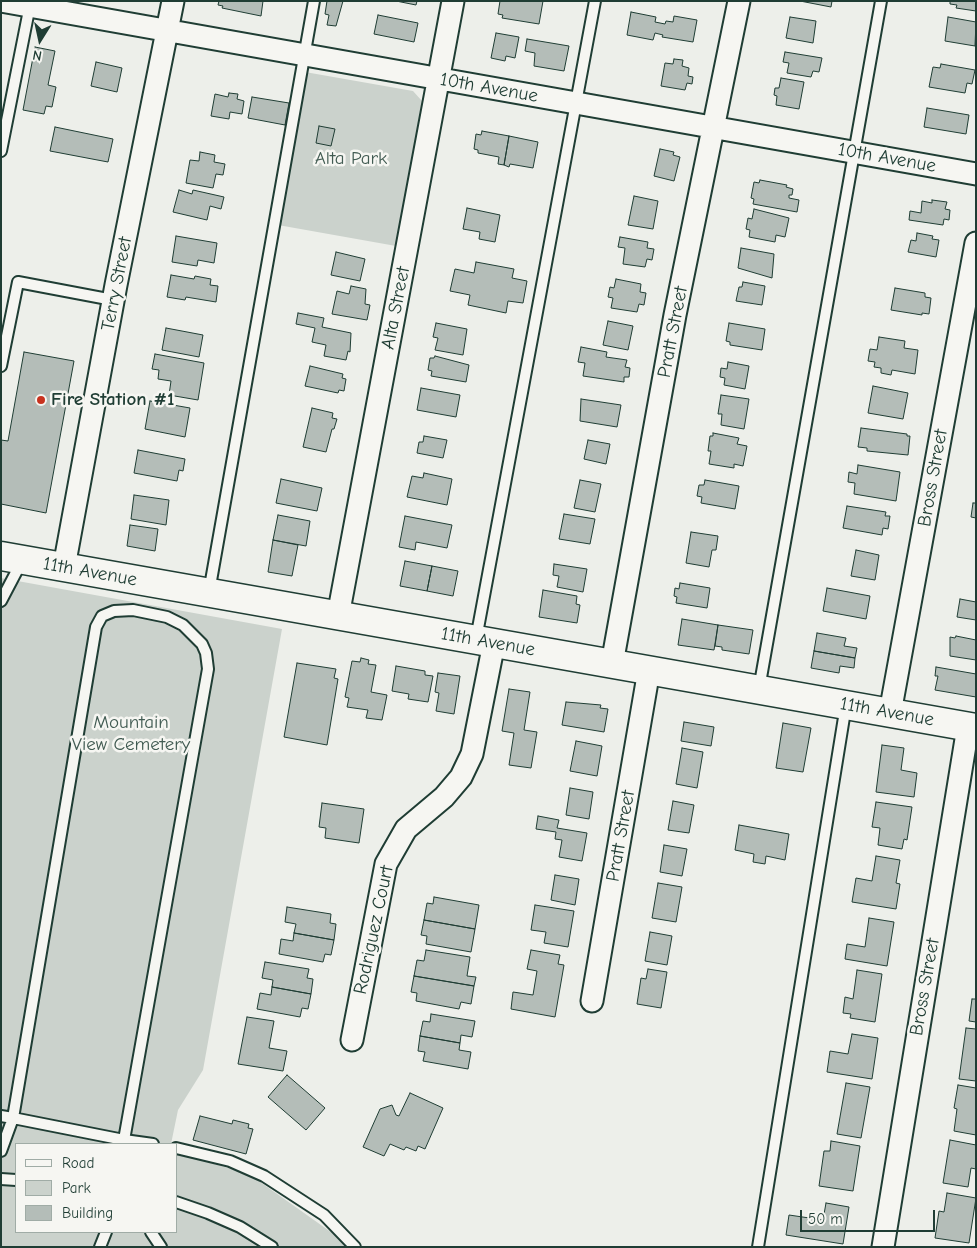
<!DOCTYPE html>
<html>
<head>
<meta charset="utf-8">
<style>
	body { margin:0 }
	#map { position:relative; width:977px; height:1248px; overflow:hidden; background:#edefea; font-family:"Comic Neue",sans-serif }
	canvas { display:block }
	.frame { position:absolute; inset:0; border:2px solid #1f3d34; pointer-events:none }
	.legend { position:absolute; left:15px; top:1143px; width:162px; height:90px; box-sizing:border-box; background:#f6f6f2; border:1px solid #a0aca6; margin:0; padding:6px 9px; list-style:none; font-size:15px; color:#1f3d34 }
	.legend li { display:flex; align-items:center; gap:10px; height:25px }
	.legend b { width:25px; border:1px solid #a0aca6 }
	.north { position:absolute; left:15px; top:15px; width:50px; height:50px; -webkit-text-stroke:4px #f6f6f2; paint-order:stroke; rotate:190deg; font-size:14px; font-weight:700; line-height:20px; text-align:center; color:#1f3d34 }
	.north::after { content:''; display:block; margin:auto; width:18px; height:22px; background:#1f3d34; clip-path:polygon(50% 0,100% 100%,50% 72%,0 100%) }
	.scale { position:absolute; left:800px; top:1210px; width:135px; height:22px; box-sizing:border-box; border:2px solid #1f3d34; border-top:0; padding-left:6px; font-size:15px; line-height:18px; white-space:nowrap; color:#1f3d34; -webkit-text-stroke:4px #f6f6f2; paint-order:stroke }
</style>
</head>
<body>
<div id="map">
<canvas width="977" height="1248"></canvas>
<div class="frame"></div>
<ul class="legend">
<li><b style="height:6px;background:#f6f6f2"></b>Road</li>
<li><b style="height:14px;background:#cbd2cc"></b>Park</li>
<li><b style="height:14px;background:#b4bdb8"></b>Building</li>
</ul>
<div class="north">N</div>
<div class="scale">50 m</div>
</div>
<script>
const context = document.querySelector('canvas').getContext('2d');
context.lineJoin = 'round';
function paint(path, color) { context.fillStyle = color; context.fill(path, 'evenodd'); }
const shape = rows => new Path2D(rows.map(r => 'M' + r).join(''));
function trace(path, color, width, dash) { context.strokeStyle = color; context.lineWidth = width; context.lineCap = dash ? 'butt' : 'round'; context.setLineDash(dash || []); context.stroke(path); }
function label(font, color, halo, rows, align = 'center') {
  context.font = font + ' "Comic Neue",sans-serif'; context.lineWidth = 5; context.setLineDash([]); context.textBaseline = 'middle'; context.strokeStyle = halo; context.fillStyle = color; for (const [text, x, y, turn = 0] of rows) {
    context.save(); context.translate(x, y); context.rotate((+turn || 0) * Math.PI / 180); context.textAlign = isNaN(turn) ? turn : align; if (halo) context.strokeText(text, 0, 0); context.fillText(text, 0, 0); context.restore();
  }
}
paint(shape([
	[305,72,413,91,422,101,396,246,278,225],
	[1,578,282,629,203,1070,178,1110,171,1144,16,1144,16,1232,176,1232,176,1153,249,1174,352,1247,1,1247]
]), '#cbd2cc');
const building = shape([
	[219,1,263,1,261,16,222,8,223,6,218,5,219,1],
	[327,1,343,1,336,26,327,25,329,15,325,14,327,1],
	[396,1,417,1,416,5,396,1],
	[500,1,543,1,539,24,502,18,503,15,498,14,500,1],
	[800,1,832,1,831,7,800,1],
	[950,1,976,1,976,11,956,8,957,5,950,4,950,1],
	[631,12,656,17,655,22,665,24,666,21,673,22,674,16,697,20,693,42,662,37,663,35,655,33,653,40,627,35,631,12],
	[378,15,418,23,414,42,374,34,378,15],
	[790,17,816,21,813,43,786,38,790,17],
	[948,17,976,22,975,46,945,41,948,17],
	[496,33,519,37,515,58,506,56,505,61,491,58,496,33],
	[527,39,569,46,564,71,534,66,535,53,525,51,527,39],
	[35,47,55,51,48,85,56,87,52,107,46,106,44,114,23,110,35,47],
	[785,52,822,58,819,72,813,71,811,77,787,73,789,63,783,62,785,52],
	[674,59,683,60,682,66,689,68,688,76,693,77,692,84,687,83,685,90,661,86,665,63,673,64,674,59],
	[96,62,122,68,117,92,91,86,96,62],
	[941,64,975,70,972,84,967,83,965,93,929,87,933,67,940,68,941,64],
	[781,78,804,82,799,109,776,105,777,96,774,95,775,88,779,88,781,78],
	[229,93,238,94,237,99,244,101,242,114,230,112,229,119,211,116,215,94,228,97,229,93],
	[252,97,289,103,285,125,248,118,252,97],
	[927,108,969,115,966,134,924,127,927,108],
	[319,126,335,129,331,146,316,143,319,126],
	[55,127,113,139,108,162,50,151,55,127],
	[482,131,509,136,504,165,498,164,499,157,478,153,478,150,474,149,476,134,481,135,482,131],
	[509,136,538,142,533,168,510,164,509,167,504,165,509,136],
	[660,149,674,152,673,155,680,157,674,181,654,176,660,149],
	[200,152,215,155,214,162,225,164,223,175,216,174,213,188,186,183,190,160,199,161,200,152],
	[760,180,787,185,786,187,793,189,792,195,789,195,789,198,799,200,797,212,753,204,754,199,751,198,754,182,759,183,760,180],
	[179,190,192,194,193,190,224,197,221,209,210,206,207,220,173,212,179,190],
	[634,196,658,201,653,229,628,225,634,196],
	[932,200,947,202,945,209,950,210,949,220,944,219,943,225,909,220,910,211,921,213,922,201,932,203,932,200],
	[467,208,500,215,495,242,479,239,480,232,463,229,467,208],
	[754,209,789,218,785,237,776,235,775,242,749,237,750,230,746,229,748,218,752,219,754,209],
	[917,233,933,236,932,239,939,240,936,257,908,252,911,240,916,241,917,233],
	[176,236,217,243,214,263,198,260,197,266,172,262,176,236],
	[620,237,648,242,647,248,654,249,652,260,647,259,645,267,623,264,625,248,618,247,620,237],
	[741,248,774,254,772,278,738,268,741,248],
	[336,252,365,259,360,281,331,275,336,252],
	[476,262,514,269,512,278,527,281,523,303,508,301,506,313,468,305,470,295,450,291,455,269,474,273,476,262],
	[171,275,194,279,195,276,211,279,210,285,218,286,216,302,186,297,185,300,167,297,171,275],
	[616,279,641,284,640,292,646,293,644,305,639,304,637,312,611,308,613,298,608,297,610,287,614,288,616,279],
	[743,282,765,286,762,305,736,301,739,287,742,287,743,282],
	[351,286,366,289,365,304,370,305,367,320,332,314,337,291,349,294,351,286],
	[895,288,925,293,925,297,931,298,929,314,922,313,922,315,891,310,895,288],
	[298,313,324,318,322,327,351,333,350,352,348,351,346,360,324,356,326,345,312,342,315,328,296,324,298,313],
	[608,321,633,326,628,350,603,345,608,321],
	[436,323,467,329,463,355,435,350,438,338,433,337,436,323],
	[729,323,765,329,762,350,730,345,730,342,726,341,729,323],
	[166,328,203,335,199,357,162,350,166,328],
	[879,337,905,341,904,348,918,350,915,374,892,370,891,375,881,373,881,368,874,367,875,362,868,361,870,349,877,350,879,337],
	[581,347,607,352,606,357,627,360,625,367,630,368,629,377,624,377,624,382,583,376,585,363,578,362,581,347],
	[24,352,74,361,46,513,1,504,1,440,8,441,24,352],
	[155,354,204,363,198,400,169,395,171,381,158,379,159,370,152,369,155,354],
	[435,356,469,365,466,382,431,376,432,371,428,370,430,358,434,358,435,356],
	[728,362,749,366,745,389,724,385,725,378,720,377,721,368,727,369,728,362],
	[310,366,343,374,342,378,346,379,344,391,339,390,338,393,305,386,310,366],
	[873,386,908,393,903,419,868,413,873,386],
	[421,388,460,395,456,417,417,410,421,388],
	[721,395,749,399,744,429,721,425,722,414,718,414,721,395],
	[581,399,621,405,617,427,580,421,581,399],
	[150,401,190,408,185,437,145,429,150,401],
	[312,408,333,413,332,418,337,419,334,429,332,429,326,452,303,447,312,408],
	[861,428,907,434,907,436,910,436,908,455,867,451,867,448,858,447,861,428],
	[713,433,739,438,737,444,747,446,743,466,734,464,734,468,709,464,711,451,708,451,710,436,713,436,713,433],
	[424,436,447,440,443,458,417,453,419,442,423,442,424,436],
	[588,440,610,444,606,464,584,459,588,440],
	[138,450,185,459,183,471,179,470,177,481,134,473,138,450],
	[858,465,900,472,896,501,854,494,855,483,848,482,849,472,857,474,858,465],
	[424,473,452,479,447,505,407,497,412,476,423,478,424,473],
	[281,479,322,488,317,511,276,503,281,479],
	[580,480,601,484,595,512,574,508,580,480],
	[705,480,739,486,735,509,701,503,702,497,697,496,699,485,704,485,705,480],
	[134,495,169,500,166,525,131,519,134,495],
	[973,503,976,503,976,518,971,517,973,503],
	[847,506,886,512,885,516,890,516,888,529,883,528,882,535,843,528,847,506],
	[564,514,595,519,590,544,559,539,564,514],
	[278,515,310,521,306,546,273,540,278,515],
	[405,516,452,525,447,548,416,542,415,550,399,547,405,516],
	[130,525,158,529,155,551,127,546,130,525],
	[691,532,718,536,716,550,712,550,709,567,686,563,691,532],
	[273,540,298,545,292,576,268,572,273,540],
	[856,550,879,555,875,580,851,576,856,550],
	[405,561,432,566,427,591,400,586,405,561],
	[554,564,587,569,583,592,557,587,559,576,553,575,554,564],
	[432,566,458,571,453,596,427,591,432,566],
	[680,583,710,588,707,608,676,603,677,597,674,596,675,588,679,589,680,583],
	[827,588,870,596,866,619,823,611,827,588],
	[543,590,577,596,576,604,580,605,577,623,539,617,543,590],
	[960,599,976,602,976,620,957,617,960,599],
	[682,619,718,625,714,650,678,645,682,619],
	[718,625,753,630,749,654,722,650,722,647,715,646,718,625],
	[817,633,846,638,844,646,857,648,855,658,814,651,817,633],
	[956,636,976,640,976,660,950,656,950,637,955,638,956,636],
	[814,651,855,658,854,668,840,666,839,673,811,668,814,651],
	[361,658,369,660,368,664,376,665,371,692,387,695,382,720,366,718,368,710,347,707,349,698,345,697,352,661,360,662,361,658],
	[297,663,336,669,334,678,338,679,327,745,284,737,297,663],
	[396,666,425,671,425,675,433,676,428,702,408,699,409,694,392,691,396,666],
	[936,667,976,674,976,697,935,690,938,676,935,676,936,667],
	[438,673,460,676,454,714,436,711,439,693,435,692,438,673],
	[509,689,530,692,524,730,537,732,531,768,509,765,514,733,502,731,509,689],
	[566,702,601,705,600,708,608,709,604,732,562,725,566,702],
	[684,722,714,727,711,746,681,741,684,722],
	[783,723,811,728,803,772,776,768,783,723],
	[576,741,602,746,597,776,570,771,576,741],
	[882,745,904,748,901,770,917,773,914,797,876,792,882,745],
	[682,748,703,752,697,788,676,784,682,748],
	[570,788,593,792,589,819,566,815,570,788],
	[673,801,694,805,689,833,668,830,673,801],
	[876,802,912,807,907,840,904,839,902,849,878,845,880,828,872,827,876,802],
	[322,803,364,809,359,843,325,838,326,828,319,827,322,803],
	[538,816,559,820,557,828,587,833,582,861,559,857,562,840,555,839,556,832,536,829,538,816],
	[739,825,789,834,785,860,766,856,765,864,753,862,754,854,735,850,739,825],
	[664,845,687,849,682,876,660,872,664,845],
	[876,856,900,860,896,883,900,884,896,909,852,902,856,878,872,881,876,856],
	[555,875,579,879,575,905,551,900,555,875],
	[658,883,682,887,676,922,652,918,658,883],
	[434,897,479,905,475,929,424,920,427,903,433,904,434,897],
	[535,905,574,911,568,947,544,943,546,932,531,930,535,905],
	[287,907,331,914,330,923,336,924,334,940,294,933,296,924,285,922,287,907],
	[869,918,894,922,887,966,845,959,847,944,865,947,869,918],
	[424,920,475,929,471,952,426,944,427,936,421,935,424,920],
	[650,932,672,936,667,965,645,961,650,932],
	[294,933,334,940,331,955,325,954,323,962,279,954,281,939,293,941,294,933],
	[426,950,470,957,467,976,476,977,474,986,414,976,417,960,424,961,426,950],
	[531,950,560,955,558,964,564,965,555,1017,511,1009,513,992,533,995,537,971,527,969,531,950],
	[265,962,309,969,307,978,313,979,311,994,272,987,273,980,262,978,265,962],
	[648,969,667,972,661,1008,637,1004,641,978,646,979,648,969],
	[857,970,882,974,875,1022,850,1018,851,1014,843,1013,845,997,853,999,857,970],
	[414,976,474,986,471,1004,461,1002,459,1009,416,1001,417,993,411,992,414,976],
	[272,987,311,994,308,1009,302,1008,300,1017,257,1009,260,993,271,995,272,987],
	[972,999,976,999,976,1022,969,1021,972,999],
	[431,1014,475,1021,472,1037,461,1035,460,1043,420,1036,423,1021,430,1022,431,1014],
	[247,1017,274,1021,269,1048,287,1051,283,1071,238,1064,247,1017],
	[966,1028,976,1029,976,1081,959,1079,966,1028],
	[852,1034,878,1038,872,1079,827,1072,830,1051,848,1054,852,1034],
	[420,1036,460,1043,459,1050,471,1052,468,1069,423,1061,425,1052,418,1051,420,1036],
	[287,1075,325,1108,306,1130,268,1097,287,1075],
	[846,1083,870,1087,861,1138,837,1134,846,1083],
	[958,1085,976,1088,976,1135,954,1131,957,1109,954,1108,958,1085],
	[410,1093,443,1108,425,1149,418,1146,416,1151,406,1147,404,1150,390,1144,384,1156,363,1147,380,1109,392,1105,396,1115,399,1116,410,1093],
	[200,1116,232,1124,233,1120,249,1124,248,1128,253,1129,246,1154,193,1140,200,1116],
	[950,1140,976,1145,976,1169,971,1168,968,1187,943,1183,950,1140],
	[831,1141,860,1146,853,1191,819,1186,824,1151,830,1151,831,1141],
	[947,1193,976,1198,969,1243,935,1238,939,1211,944,1212,947,1193],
	[826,1203,849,1207,843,1244,786,1235,789,1215,823,1220,826,1203]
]);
paint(building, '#b4bdb8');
trace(building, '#1f3d34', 1);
const lane = shape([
	[1,151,30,5],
	[1,366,18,282,113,300],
	[209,592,314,1],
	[1,601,22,561],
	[476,639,595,1],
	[759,689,881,1],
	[1,1116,13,1118,124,1140,208,669,206,653,202,644,183,625,167,617,133,610,114,611,102,616,96,627,13,1118,1,1151],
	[123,1144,124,1140,153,1144],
	[176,1148,230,1161,264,1176,324,1215,355,1247],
	[1,1179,16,1180],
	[176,1202,208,1213,240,1227,272,1247],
	[151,1232,161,1247],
	[100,1247,106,1232],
	[758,1247,846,705]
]);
const street = shape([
	[1,1,976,174],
	[64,567,116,285,173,1],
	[338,616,453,1],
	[612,664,675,315,739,1],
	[890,713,976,243],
	[592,1001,649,670],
	[352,1040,386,864,406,829,444,797,461,777,472,754,494,643],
	[883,1247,968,727]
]);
const secondary = shape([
	[1,556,976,728]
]);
trace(lane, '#1f3d34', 14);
trace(street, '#1f3d34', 25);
trace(secondary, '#1f3d34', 31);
trace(lane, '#f6f6f2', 10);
trace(street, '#f6f6f2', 21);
trace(secondary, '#f6f6f2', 28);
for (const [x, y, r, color] of [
	[41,400,5,"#c8321e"]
]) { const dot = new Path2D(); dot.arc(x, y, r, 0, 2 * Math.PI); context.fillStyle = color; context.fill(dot); trace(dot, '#f6f6f2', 2); }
label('19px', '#1f3d34', '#f6f6f2', [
	["10th Avenue",489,88,10],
	["10th Avenue",887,158,10],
	["Terry Street",117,284,-79],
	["Alta Street",396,308,-79],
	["Pratt Street",673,332,-79],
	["Bross Street",933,478,-80],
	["11th Avenue",90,572,10],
	["11th Avenue",488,642,10],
	["11th Avenue",887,712,10],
	["Pratt Street",621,836,-80],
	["Rodriguez Court",374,930,-78],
	["Bross Street",925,987,-80]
]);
label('19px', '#415b52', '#f6f6f2', [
	["Alta Park",351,159],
	["Mountain",131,723],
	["View Cemetery",131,745]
]);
label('bold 19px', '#1f3d34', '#f6f6f2', [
	["Fire Station #1",51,400]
], 'left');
</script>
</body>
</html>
